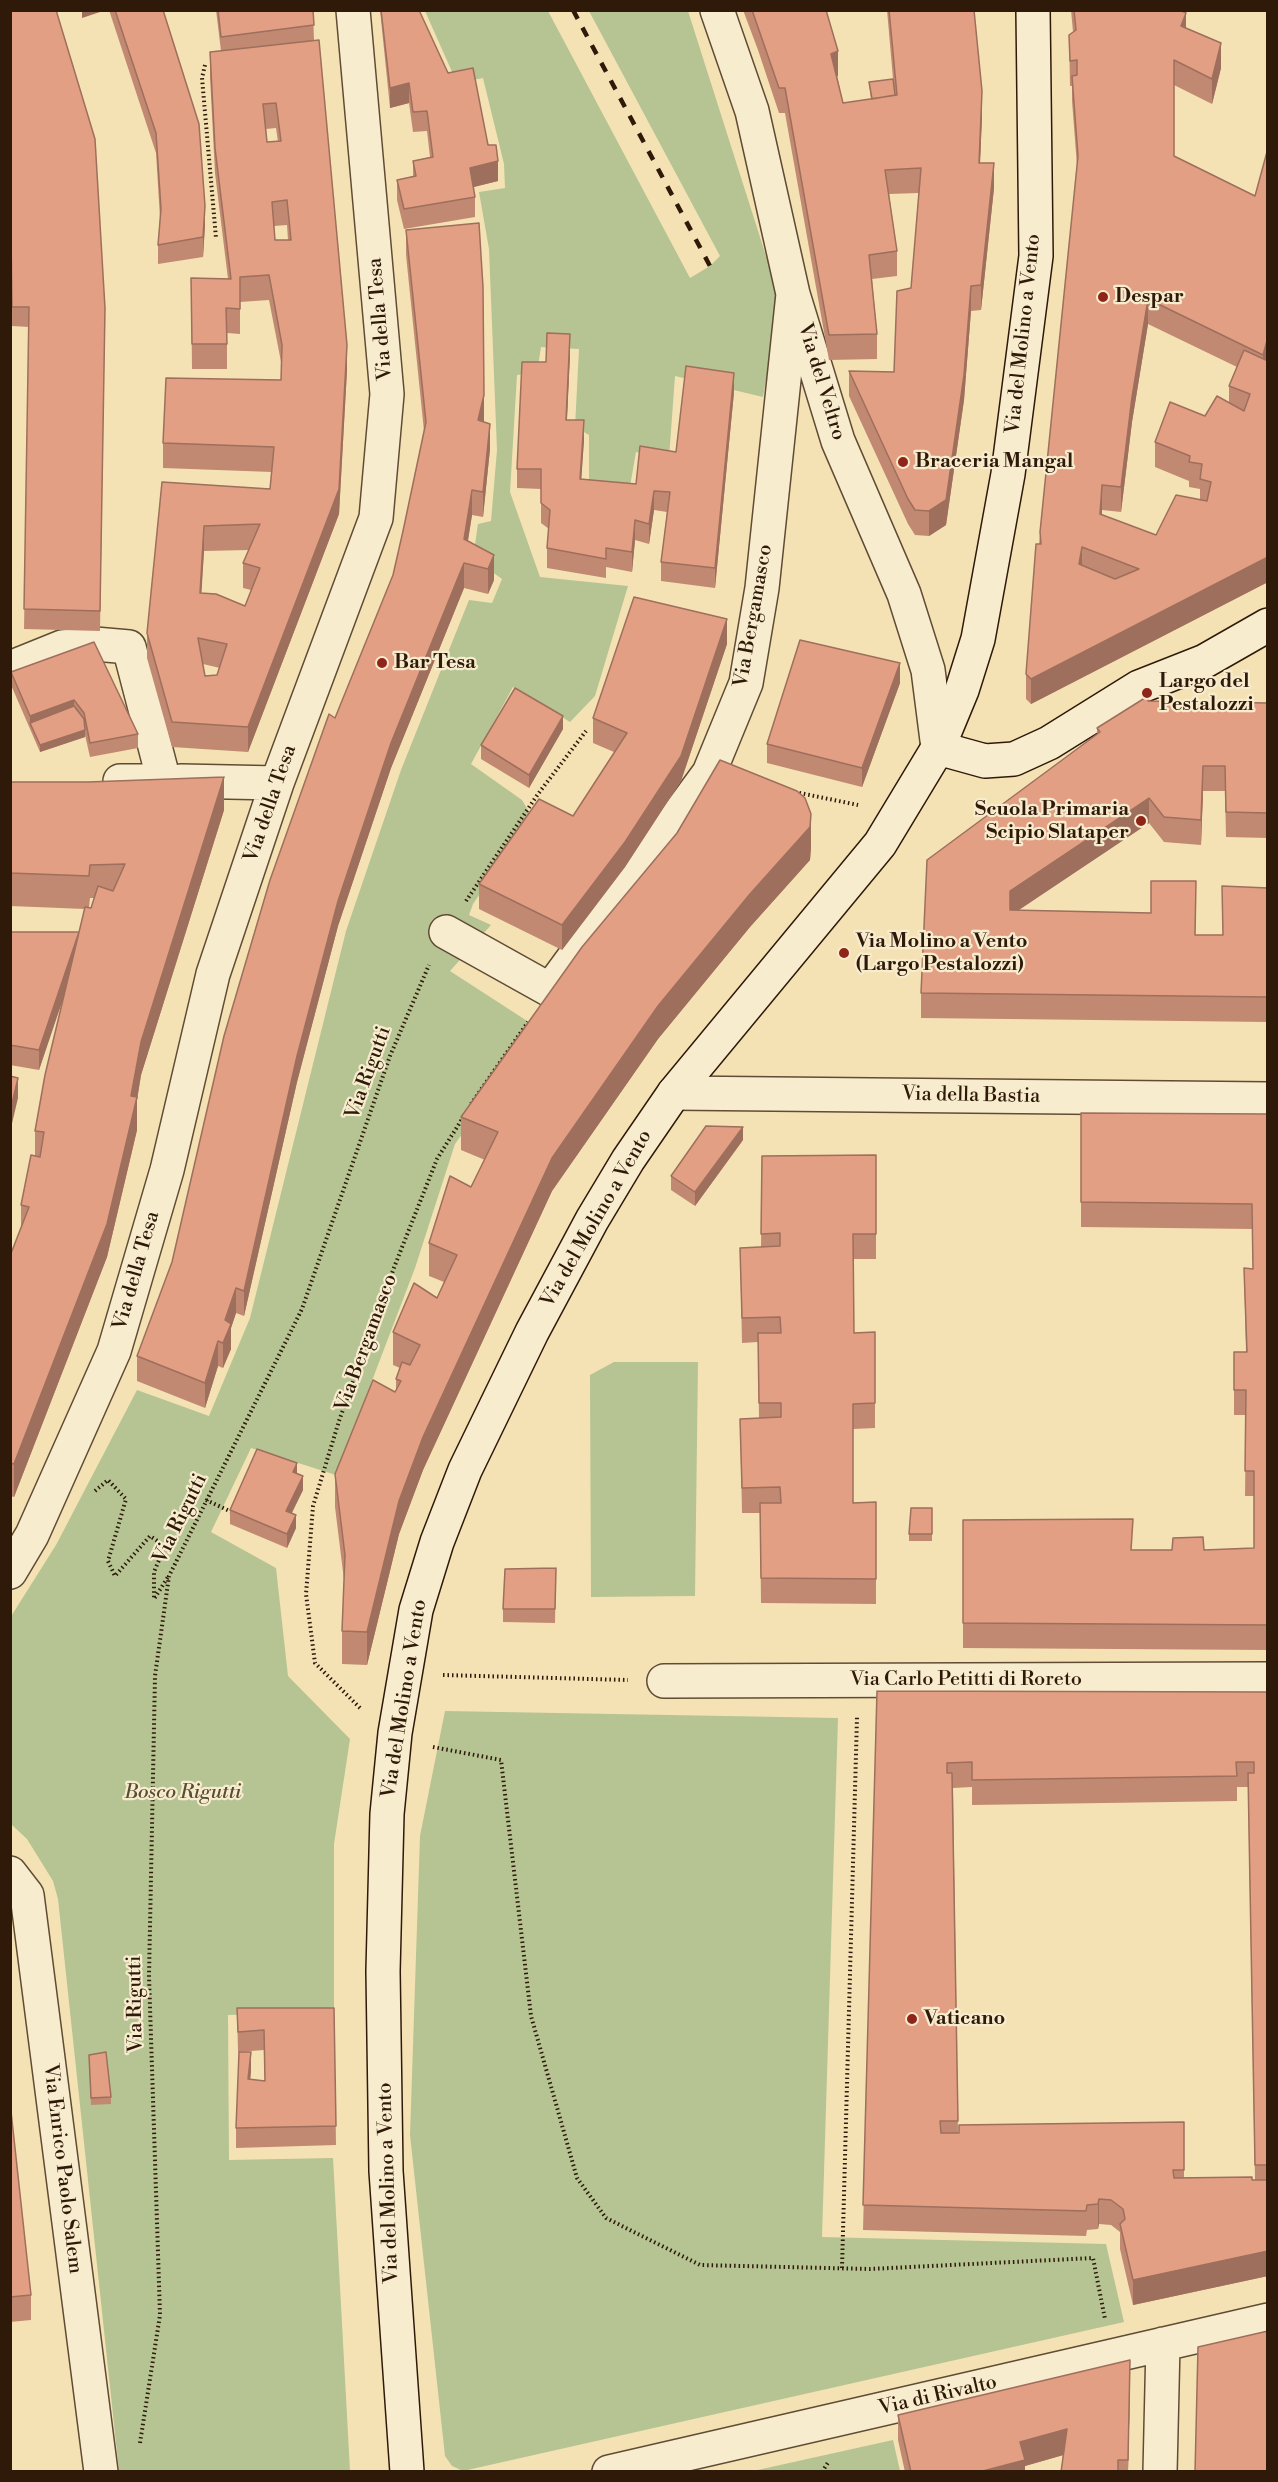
<!DOCTYPE html>
<html>
<head>
<meta charset="utf-8">
<style>
	body { margin:0 }
	#map { position:relative; width:1278px; height:2482px; overflow:hidden; background:#f4e2b5; font-family:"Libre Bodoni",serif }
	canvas { display:block }
	.frame { position:absolute; inset:0; border:12px solid #2f1a0a; pointer-events:none }
</style>
</head>
<body>
<div id="map">
<canvas width="1278" height="2482"></canvas>
<div class="frame"></div>
</div>
<script>
const context = document.querySelector('canvas').getContext('2d');
context.lineJoin = 'round';
function paint(path, color) { context.fillStyle = color; context.fill(path, 'evenodd'); }
const shape = rows => new Path2D(rows.map(r => 'M' + r).join(''));
function trace(path, color, width, dash) { context.strokeStyle = color; context.lineWidth = width; context.lineCap = dash ? 'butt' : 'round'; context.setLineDash(dash || []); context.stroke(path); }
function label(font, color, halo, rows, align = 'center') {
  context.font = font + ' "Libre Bodoni",serif'; context.lineWidth = 4.5; context.setLineDash([]); context.textBaseline = 'middle'; context.strokeStyle = halo; context.fillStyle = color; for (const [text, x, y, turn = 0] of rows) {
    context.save(); context.translate(x, y); context.rotate((+turn || 0) * Math.PI / 180); context.textAlign = isNaN(turn) ? turn : align; if (halo) context.strokeText(text, 0, 0); context.fillText(text, 0, 0); context.restore();
  }
}
paint(shape([
	[425,11,548,11,690,278,710,266,720,256,589,11,688,11,780,300,763,397,675,376,669,458,636,452,629,492,589,490,589,435,575,427,579,349,541,347,537,373,517,375,510,492,540,577,628,586,595,696,570,722,513,687,471,764,522,800,532,817,473,904,469,915,491,925,450,971,538,1028,455,1144,415,1268,336,1475,251,1448,211,1532,276,1568,288,1676,350,1739,334,1844,334,2012,228,2015,229,2160,333,2158,350,2471,119,2471,58,1899,53,1881,27,1839,11,1824,10,1618,56,1545,137,1390,209,1416,250,1318,346,931,401,770,469,600,492,603,502,579,473,558,478,524,491,521,497,450,489,249,479,192,505,188,504,164,483,78,457,83],
	[614,1362,698,1362,695,1596,591,1597,590,1375],
	[445,1711,838,1718,822,2237,1106,2244,1124,2322,463,2471,452,2466,445,2456,410,2135,420,1836],
	[893,2440,900,2471,753,2471]
]), '#b5c492');
const minor = shape([
	[717,10,752,111,793,294,838,441,904,594,928,670,938,748],
	[10,668,62,647,95,644,129,647,164,781,120,781],
	[181,781,277,783],
	[446,932,550,990,709,773,746,683,762,588,793,294],
	[674,1093,1268,1099],
	[10,1572,32,1535,114,1351,167,1170,213,974,277,783,376,518,387,394,353,10],
	[664,1681,1268,1679],
	[10,1873,27,1895,101,2472],
	[609,2472,1268,2320],
	[1160,2472,1163,2344]
]);
const secondary = shape([
	[938,748,985,761,1014,759,1049,743,1139,687,1205,661,1268,625],
	[407,2472,386,2171,383,1971,387,1814,395,1733,416,1610,437,1542,465,1470,532,1332,592,1220,628,1160,674,1093,880,844,938,748,962,690,978,639,1008,474,1036,256,1033,10]
]);
trace(minor, '#604c35', 36);
trace(secondary, '#2f1a0a', 36);
trace(shape([
	[205,65,202,78,216,238],
	[795,792,858,805],
	[466,901,538,794,586,731],
	[471,1104,528,1022],
	[95,1491,108,1480,126,1499,108,1561,115,1576,150,1536,165,1546,154,1572,154,1599,168,1577],
	[206,1500,234,1513],
	[443,1675,628,1680],
	[360,1708,315,1663,306,1594,313,1506,339,1421,395,1265,437,1159,464,1116],
	[433,1747,501,1760,531,2016,577,2178,606,2218,700,2265,870,2269,1093,2258,1105,2319],
	[842,2268,857,1717],
	[140,2443,160,2315,149,1976,155,1676,169,1576,302,1309,390,1056,429,965],
	[822,2472,829,2461]
]), '#2f1a0a', 4, [1.5, 3]);
trace(minor, '#f8eccf', 33);
trace(secondary, '#f8eccf', 33);
trace(shape([
	[573,10,710,266]
]), '#2f1a0a', 4.5, [10, 10]);
paint(shape([
	[109,10,163,10,205,225,203,257,158,264,158,245,160,218,156,153],
	[216,10,313,10,314,40,347,370,339,514,248,752,172,747,147,658,147,633,162,482,270,489,272,472,163,468,163,443,281,380,282,367,269,300,240,302,240,334,227,333,227,369,192,369,191,278,228,279,215,173,210,77,210,52,221,51],
	[276,128,278,142,267,142,266,129],
	[287,225,288,240,275,240,274,226],
	[249,550,243,563,243,588,251,590,245,606,201,593,204,551],
	[203,664,220,668,217,675,205,676],
	[380,10,419,10,448,73,488,145,498,181,473,187,475,197,475,217,404,229,397,200,397,180,413,176,413,161,430,157,427,131,413,132,409,103,390,108],
	[743,10,826,10,838,76,837,76,843,103,871,99,869,82,893,79,887,10,974,10,982,116,980,163,994,188,981,310,971,311,964,400,946,525,929,536,915,535,908,524,849,396,849,371,894,372,911,288,919,193,889,194,897,251,897,276,872,279,877,334,877,359,829,360,785,113,779,113,758,50],
	[1071,10,1180,10,1186,28,1221,68,1212,104,1174,85,1174,156,1255,196,1268,148,1268,582,1031,704,1026,699,1026,674,1077,166,1072,101,1072,86,1070,86,1069,35,1073,32],
	[1148,324,1237,367,1229,386,1229,403,1155,442,1155,467,1189,481,1189,487,1200,489,1200,500,1156,535,1102,515,1102,510,1121,512,1132,422],
	[10,187,105,308,100,631,24,629,29,327,12,326],
	[406,230,484,420,483,422,490,449,483,517,472,515,468,541,494,555,494,580,488,594,464,588,391,768,338,926,297,1082,244,1316,236,1313,231,1328,231,1349,223,1368,218,1366,205,1408,137,1381,137,1356,172,1262,335,718,393,575,403,531,424,431,406,255],
	[570,354,567,420,584,440,581,479,636,484,676,452,734,392,715,588,661,581,661,562,667,512,654,510,649,544,635,540,632,572,606,567,606,578,547,568,547,548,549,529,541,523,541,489,517,488,517,469,546,362],
	[94,642,138,734,138,748,90,757,85,735,85,737,40,752,11,685,11,672],
	[727,644,681,781,625,867,562,950,479,909,479,884,573,816,614,752,593,743,593,718],
	[900,683,862,787,767,763,767,744],
	[1148,701,1268,703,1268,838,1226,837,1225,791,1203,791,1201,845,1164,842,1149,823,1018,910,1151,913,1196,906,1195,935,1223,935,1268,888,1268,1022,921,1018,921,993,1097,734,1097,728],
	[563,729,529,788,481,759,481,745],
	[10,782,224,810,141,1075,137,1100,137,1130,107,1257,14,1497,10,1496,10,1256,21,1229,21,1205,35,1156,35,1131,63,997,39,1070,10,1065,10,932,79,932,85,909,10,906],
	[90,898,94,898,91,908,89,907],
	[811,847,810,860,750,927,658,1039,552,1191,423,1470,399,1534,367,1665,342,1664,342,1631,344,1580,335,1507,335,1474,396,1390,396,1379,400,1368,393,1365,393,1332,437,1298,444,1282,429,1276,429,1243,471,1187,485,1160,461,1150,461,1117],
	[1081,1113,1268,1114,1268,1650,963,1648,963,1520,1132,1550,1204,1550,1254,1549,1254,1496,1245,1496,1246,1415,1234,1415,1234,1352,1246,1352,1244,1268,1253,1269,1252,1229,1081,1227],
	[743,1140,695,1206,671,1190,671,1176],
	[876,1155,876,1259,853,1259,854,1333,875,1332,875,1428,853,1429,853,1503,876,1502,876,1604,761,1603,760,1513,742,1513,740,1419,759,1418,758,1342,742,1343,740,1248,761,1247,762,1156],
	[297,1474,303,1490,292,1513,296,1528,287,1548,230,1524,230,1510],
	[932,1508,932,1541,909,1541,909,1534],
	[556,1568,555,1623,503,1622,503,1609],
	[877,1691,1268,1692,1268,2276,1133,2305,1120,2249,1120,2232,1111,2225,1099,2224,1098,2229,1087,2230,1086,2236,863,2230],
	[972,1787,972,1805,1237,1801,1237,1787,1248,1787,1255,2180,1184,2178,1184,2122,958,2133,953,1788],
	[237,2008,334,2008,336,2145,236,2148,236,2128,251,2072,250,2079,265,2081,264,2050,238,2052],
	[89,2062,111,2097,111,2104,91,2105],
	[10,2102,31,2295,31,2320,10,2322],
	[1130,2385,1128,2472,1061,2472,1063,2455,1025,2466,1025,2472,905,2472,898,2440,898,2415]
]), '#c28972');
paint(shape([
	[84,10,106,10,82,18,82,11],
	[1186,13,1186,38,1181,26],
	[1221,43,1221,68,1212,104,1212,79],
	[838,51,838,76,831,79,831,54],
	[409,83,409,103,390,108,390,88],
	[982,91,982,116,979,188,979,163],
	[498,161,498,181,470,188,470,168],
	[994,163,994,188,981,310,981,285],
	[205,206,205,225,203,257,203,237],
	[971,286,971,311,964,400,946,525,929,536,929,511],
	[1148,299,1148,324,1132,422,1121,512,1121,487,1132,397],
	[570,334,570,354,566,439,566,420],
	[1268,337,1268,362,1263,380,1263,355],
	[347,345,347,370,339,514,248,752,248,727],
	[734,373,734,392,715,588,715,568],
	[484,395,484,420,478,445,478,420],
	[584,420,584,440,580,499,580,479],
	[490,424,490,449,483,517,483,492],
	[1102,485,1102,510,1100,539,1100,514],
	[472,490,472,515,464,564,464,539],
	[654,491,654,510,649,544,649,524],
	[635,520,635,540,632,572,632,552],
	[204,526,204,551,200,618,200,593],
	[1082,547,1082,572,1079,564],
	[494,555,494,580,488,594,488,569],
	[1268,557,1268,582,1031,704,1031,679],
	[464,563,464,588,391,768,338,926,297,1082,244,1316,244,1291,297,1056,338,901,391,743],
	[727,619,727,644,681,781,625,867,562,950,562,925],
	[900,663,900,683,862,787,862,768],
	[74,700,74,713,30,723,30,716],
	[563,716,563,729,529,788,529,775],
	[85,730,85,737,40,752,40,745],
	[1203,766,1203,791,1201,845,1201,820],
	[224,777,224,810,141,1075,137,1100,137,1130,107,1257,14,1497,14,1464,131,1096,141,1042],
	[1149,798,1149,823,1010,916,1010,891],
	[811,814,811,847,810,860,750,927,658,1039,552,1191,423,1470,399,1534,367,1665,367,1632,399,1501,423,1437,552,1158,658,1006],
	[79,932,79,952,39,1070,39,1050],
	[18,1078,18,1098,10,1132,10,1112],
	[743,1127,743,1140,695,1206,695,1192],
	[236,1288,236,1313,231,1328,231,1349,223,1368,223,1343,225,1320],
	[218,1341,218,1366,205,1408,205,1383],
	[297,1463,297,1476,293,1472],
	[303,1476,303,1490,286,1524,286,1511],
	[296,1515,296,1528,287,1548,287,1534],
	[251,2052,251,2072,248,2098,248,2079],
	[1099,2199,1099,2224,1098,2229,1098,2204],
	[1268,2251,1268,2276,1133,2305,1133,2280],
	[1130,2360,1130,2385,1128,2472,1128,2460],
	[1067,2429,1067,2454,1025,2466,1025,2472,979,2472,1020,2442]
]), '#9e6f5c');
const building = shape([
	[10,10,56,10,95,139,105,308,100,611,24,609,29,307,12,307,10,167,10,10],
	[115,10,163,10,199,124,205,206,203,237,158,245,161,209,156,133,115,10],
	[218,10,313,10,314,25,221,37,218,10],
	[381,10,419,10,448,73,473,68,488,145,496,145,498,161,470,168,475,197,404,209,397,180,416,176,413,161,433,157,427,111,413,112,409,83,390,88,381,10],
	[752,10,826,10,838,51,831,54,843,103,897,95,889,10,974,10,982,91,979,163,994,163,981,285,971,286,964,375,946,500,929,511,915,510,908,499,849,371,894,372,897,291,911,288,921,168,885,170,897,251,869,255,877,334,829,335,785,88,779,88,752,10],
	[1074,10,1180,10,1186,13,1181,26,1221,43,1212,79,1174,60,1174,156,1255,196,1268,148,1268,337,1263,355,1148,299,1132,397,1121,487,1102,485,1100,514,1156,535,1176,495,1207,501,1211,482,1200,479,1202,464,1189,462,1190,456,1155,442,1170,402,1205,416,1217,396,1244,411,1250,394,1229,386,1244,350,1268,361,1268,557,1031,679,1026,674,1036,544,1041,544,1040,532,1078,156,1072,76,1077,75,1077,60,1070,61,1069,35,1076,30,1074,10],
	[1082,547,1139,569,1115,579,1079,564,1082,547],
	[319,40,347,345,339,489,248,727,172,722,147,633,162,482,270,489,274,447,163,443,166,378,281,380,282,345,269,275,240,277,240,309,226,308,227,344,192,344,191,278,231,279,215,148,210,52,319,40],
	[276,103,281,141,267,142,263,104,276,103],
	[287,200,291,240,275,240,272,202,287,200],
	[260,524,243,563,260,568,245,606,216,594,200,593,204,526,260,524],
	[198,638,227,644,217,675,205,676,198,638],
	[893,79,895,95,872,99,869,82,893,79],
	[479,223,483,287,484,395,478,420,490,424,483,492,472,490,464,539,494,555,488,569,464,563,391,743,338,901,297,1056,244,1291,236,1288,225,1320,231,1324,223,1343,218,1341,205,1383,137,1356,172,1262,224,1036,270,880,329,714,335,718,393,575,403,531,426,422,406,230,479,223],
	[547,333,570,334,566,420,584,420,580,479,636,484,640,446,676,452,686,366,734,373,715,568,661,562,670,492,654,491,649,524,635,520,632,552,606,548,606,559,547,548,550,510,541,503,541,469,517,469,522,362,546,362,547,333],
	[634,597,727,619,681,756,625,842,562,925,479,884,539,799,573,816,627,733,593,718,634,597],
	[800,640,900,663,862,768,767,744,800,640],
	[94,642,138,734,90,743,84,713,74,700,30,716,11,672,94,642],
	[515,688,563,716,529,775,481,745,515,688],
	[1148,696,1148,701,1268,703,1268,813,1226,812,1225,766,1203,766,1201,820,1164,817,1149,798,1010,891,1010,910,1151,913,1151,881,1196,881,1195,935,1223,935,1222,886,1268,888,1268,997,921,993,927,860,1100,732,1097,728,1148,696],
	[74,706,84,719,85,730,40,745,30,723,74,706],
	[720,760,797,791,805,798,811,814,810,827,750,894,658,1006,552,1158,423,1437,399,1501,367,1632,342,1631,345,1555,335,1474,373,1380,395,1392,401,1381,396,1379,402,1362,410,1365,420,1345,393,1332,414,1283,437,1298,457,1255,429,1243,450,1176,471,1187,498,1132,461,1117,582,947,677,833,720,760],
	[224,777,141,1042,131,1096,137,1097,107,1224,14,1464,10,1463,10,1256,29,1207,21,1205,31,1155,40,1157,44,1132,35,1131,45,1075,85,907,91,908,98,886,113,891,125,864,90,865,89,876,10,873,10,782,88,782,224,777],
	[10,932,79,932,39,1050,10,1045,10,932],
	[10,1076,18,1078,10,1112,10,1076],
	[1081,1113,1268,1114,1268,1625,963,1623,963,1520,1133,1519,1131,1550,1172,1550,1173,1538,1203,1537,1204,1550,1254,1548,1254,1471,1245,1471,1246,1390,1234,1390,1234,1352,1247,1352,1244,1268,1253,1269,1252,1204,1081,1202,1081,1113],
	[706,1126,743,1127,695,1192,671,1176,706,1126],
	[876,1155,876,1234,853,1234,854,1333,875,1332,875,1403,853,1404,853,1503,876,1502,876,1579,761,1578,760,1503,781,1503,780,1487,742,1488,740,1419,781,1417,781,1403,759,1403,758,1333,781,1333,780,1317,742,1318,740,1248,780,1246,780,1233,761,1234,762,1156,876,1155],
	[257,1449,297,1463,293,1472,303,1476,286,1511,296,1515,287,1534,230,1510,257,1449],
	[911,1508,932,1508,932,1534,909,1534,911,1508],
	[556,1568,555,1609,503,1609,505,1569,556,1568],
	[877,1691,1268,1692,1268,2165,1255,2165,1248,1773,1254,1773,1254,1762,1236,1762,1237,1776,972,1780,972,1762,947,1763,947,1773,952,1773,958,2121,940,2121,941,2133,959,2133,959,2125,1184,2122,1184,2170,1173,2170,1174,2178,1252,2177,1252,2180,1268,2180,1268,2251,1133,2280,1120,2224,1125,2219,1123,2209,1111,2200,1099,2199,1098,2204,1087,2205,1086,2211,863,2205,877,1691],
	[237,2008,334,2008,336,2126,236,2128,239,2052,251,2052,248,2079,265,2081,264,2030,238,2032,237,2008],
	[106,2052,111,2097,91,2098,89,2055,106,2052],
	[10,2102,31,2295,10,2297,10,2102],
	[1268,2331,1268,2472,1195,2472,1198,2347,1268,2331],
	[1130,2360,1128,2460,1118,2460,1118,2472,1061,2472,1067,2429,1020,2442,1025,2460,979,2472,911,2472,898,2415,1130,2360]
]);
paint(building, '#e29f84');
trace(building, '#9e6f5c', 1.5);
for (const [x, y, r, color] of [
	[1103,297,6,"#8f2418"],
	[903,462,6,"#8f2418"],
	[382,663,6,"#8f2418"],
	[1147,693,6,"#8f2418"],
	[1141,821,6,"#8f2418"],
	[844,953,6,"#8f2418"],
	[912,2019,6,"#8f2418"]
]) { const dot = new Path2D(); dot.arc(x, y, r, 0, 2 * Math.PI); context.fillStyle = color; context.fill(dot); trace(dot, '#f8eccf', 2); }
label('bold 20px', '#2f1a0a', '#f8eccf', [
	["Despar",1115,297],
	["Braceria Mangal",915,462],
	["Bar Tesa",394,663],
	["Largo del",1159,682],
	["Pestalozzi",1159,705],
	["Scuola Primaria",1129,810,"right"],
	["Scipio Slataper",1129,833,"right"],
	["Via Molino a Vento",856,942],
	["(Largo Pestalozzi)",856,965],
	["Vaticano",924,2019]
], 'left');
label('20px', '#2f1a0a', '#f8eccf', [
	["Via della Tesa",381,319,-95],
	["Via del Molino a Vento",1024,334,-84],
	["Via del Veltro",821,382,73],
	["Via Bergamasco",754,616,-80],
	["Via della Tesa",271,804,-71],
	["Via Rigutti",369,1073,-70],
	["Via della Bastia",971,1096,1],
	["Via del Molino a Vento",597,1219,-60],
	["Via della Tesa",137,1271,-74],
	["Via Bergamasco",367,1343,-70],
	["Via Rigutti",181,1519,-64],
	["Via Carlo Petitti di Roreto",966,1680],
	["Via del Molino a Vento",405,1699,-81],
	["Via Rigutti",136,2004,-91],
	["Via Enrico Paolo Salem",62,2169,83],
	["Via del Molino a Vento",389,2183,-92],
	["Via di Rivalto",938,2396,-13]
]);
label('italic 20px', '#574d33', '#f8eccf', [
	["Bosco Rigutti",183,1793]
]);
</script>
</body>
</html>
